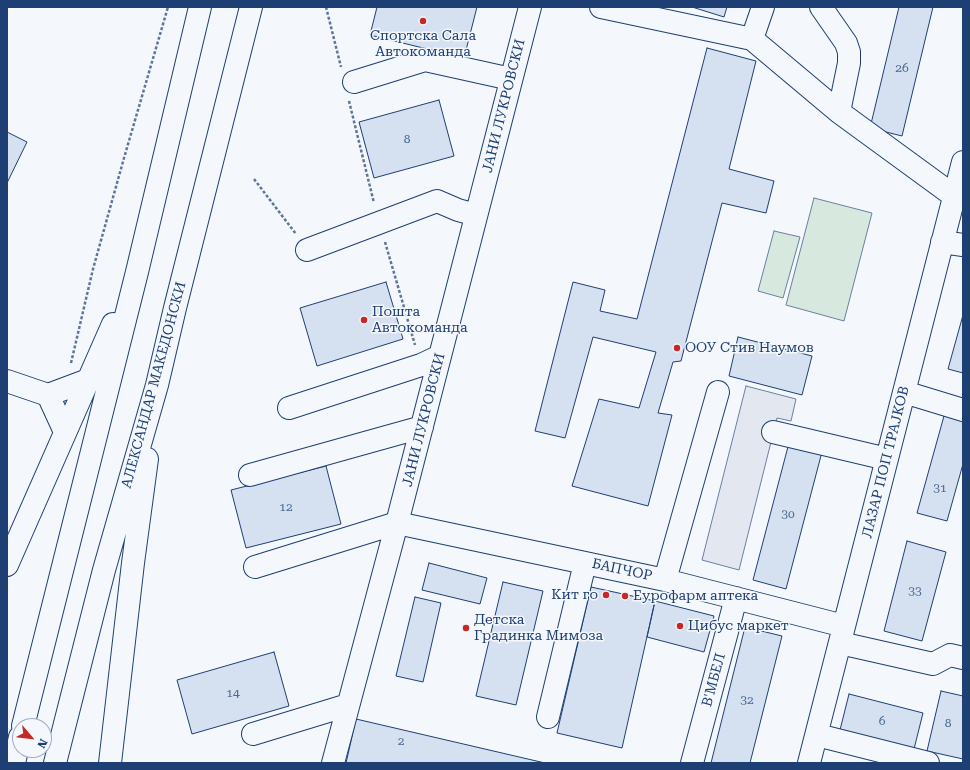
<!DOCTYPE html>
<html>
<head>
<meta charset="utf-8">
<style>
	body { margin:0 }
	#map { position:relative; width:970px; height:770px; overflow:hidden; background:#f4f7fb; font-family:"Roboto Serif",serif }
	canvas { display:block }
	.frame { position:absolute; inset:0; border:8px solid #1d3f73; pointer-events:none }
	.north { position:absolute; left:12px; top:718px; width:40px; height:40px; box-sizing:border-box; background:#f4f7fb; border:1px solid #9eadc5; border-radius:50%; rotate:118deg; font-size:11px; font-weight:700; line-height:16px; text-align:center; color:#1d3f73 }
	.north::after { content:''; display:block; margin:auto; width:14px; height:18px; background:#c62828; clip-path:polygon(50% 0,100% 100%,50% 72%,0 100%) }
</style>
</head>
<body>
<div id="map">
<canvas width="970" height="770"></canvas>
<div class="frame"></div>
<div class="north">N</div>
</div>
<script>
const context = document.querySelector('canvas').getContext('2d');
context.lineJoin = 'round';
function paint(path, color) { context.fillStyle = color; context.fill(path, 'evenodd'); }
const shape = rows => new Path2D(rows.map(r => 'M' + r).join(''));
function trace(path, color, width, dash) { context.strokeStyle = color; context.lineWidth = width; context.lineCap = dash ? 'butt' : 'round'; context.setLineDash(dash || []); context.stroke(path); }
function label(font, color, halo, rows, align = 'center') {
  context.font = font + ' "Roboto Serif",serif'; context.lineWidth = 3; context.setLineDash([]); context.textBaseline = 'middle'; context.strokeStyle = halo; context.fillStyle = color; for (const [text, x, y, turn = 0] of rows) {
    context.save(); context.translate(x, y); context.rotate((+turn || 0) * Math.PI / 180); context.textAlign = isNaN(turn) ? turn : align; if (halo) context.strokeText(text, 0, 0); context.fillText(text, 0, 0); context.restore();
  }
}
const green = shape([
	[814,198,872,213,844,321,786,305,814,198],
	[774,231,800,237,783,298,758,291,774,231]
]);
paint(green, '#d7e8df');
trace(green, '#687fa3', 1);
const parking = shape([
	[746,386,796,399,791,421,777,418,739,570,702,560,746,386]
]);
paint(parking, '#e3e8f0');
trace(parking, '#687fa3', 1);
const building = shape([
	[377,7,477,7,464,58,370,35,377,7],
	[692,7,727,7,724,17,692,7],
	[899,7,933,7,902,136,870,128,899,7],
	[707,48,756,61,729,169,774,181,766,213,722,203,681,361,673,362,658,413,672,415,648,506,572,486,599,399,639,408,656,352,593,337,565,438,535,431,573,282,605,290,600,311,637,319,707,48],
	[439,100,454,156,374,178,359,122,439,100],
	[7,132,27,142,7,183,7,132],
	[386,282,403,339,317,366,300,308,386,282],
	[963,315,963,373,948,369,963,315],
	[738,337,812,356,802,395,729,376,738,337],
	[944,416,963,421,963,464,947,521,917,513,944,416],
	[790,439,823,448,786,589,753,580,790,439],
	[326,466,341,524,246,548,231,490,326,466],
	[907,541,946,552,922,641,884,631,907,541],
	[429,563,487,578,480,604,422,590,429,563],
	[503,582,543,591,516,705,476,696,503,582],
	[591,587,655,601,622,748,557,733,591,587],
	[415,597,441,603,423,682,396,676,415,597],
	[655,601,714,616,704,652,647,637,655,601],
	[745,627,782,636,750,763,711,763,745,627],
	[274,652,289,706,192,734,177,680,274,652],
	[941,691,963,696,963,759,927,751,941,691],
	[849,694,923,713,914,749,840,730,849,694],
	[356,719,545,763,346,763,356,719]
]);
paint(building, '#d5e0f0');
trace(building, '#1d3f73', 1);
const minor = shape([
	[601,7,752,39],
	[763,7,752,39,839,112,954,196],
	[821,7,846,43,849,52,849,63,839,112],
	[354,82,425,60,511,79],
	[942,242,963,245],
	[307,250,437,201,458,210,476,215],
	[7,381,48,395],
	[904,392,963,410],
	[48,395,88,380],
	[48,395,65,432],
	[289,408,421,365,440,356],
	[773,432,887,459],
	[250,475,422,427],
	[7,565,113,324],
	[255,567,397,523,665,580,844,626],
	[665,580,718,392],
	[840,643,933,664,950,655,963,658],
	[548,717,585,563],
	[23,726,137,272,200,7],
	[253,734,348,705],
	[817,735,928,763],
	[14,763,20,737],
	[55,763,104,570,157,385,175,308,251,7],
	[110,763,133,563,147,459],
	[333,763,397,523,530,7],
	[692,763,736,598],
	[809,763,963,162]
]);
trace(minor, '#1d3f73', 24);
trace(shape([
	[326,7,341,67],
	[349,101,374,203],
	[254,179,296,234],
	[385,242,415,345],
	[71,363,93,269,124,158,168,7]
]), '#5e769c', 2.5, [3, 2]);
trace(minor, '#f4f7fb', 22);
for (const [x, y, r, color] of [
	[423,21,4,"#c62828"],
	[364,320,4,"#c62828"],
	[677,348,4,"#c62828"],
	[606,595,4,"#c62828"],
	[625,596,4,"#c62828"],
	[680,626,4,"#c62828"],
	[466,628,4,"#c62828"]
]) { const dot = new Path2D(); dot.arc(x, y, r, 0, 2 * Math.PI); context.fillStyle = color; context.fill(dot); trace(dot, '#f4f7fb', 1.5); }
label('12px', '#4b6792', null, [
	["26",902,68],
	["8",407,139],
	["31",940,488],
	["12",286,507],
	["30",788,514],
	["33",915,591],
	["14",233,693],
	["32",747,700],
	["6",882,721],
	["8",948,723],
	["2",401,741]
]);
label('14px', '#1d3f73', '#f4f7fb', [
	["Спортска Сала",423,36,"center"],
	["Автокоманда",423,52,"center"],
	["Пошта",372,312],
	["Автокоманда",372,328],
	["ООУ Стив Наумов",685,348],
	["Кит го",598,595,"right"],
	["Еурофарм аптека",633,596],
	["Детска",474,620],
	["Градинка Мимоза",474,636],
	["Цибус маркет",688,626]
], 'left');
label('14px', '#1d3f73', '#f4f7fb', [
	["ЈАНИ ЛУКРОВСКИ",504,106,-76],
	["АЛЕКСАНДАР МАКЕДОНСКИ",154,385,-75],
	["ЈАНИ ЛУКРОВСКИ",424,420,-76],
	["ЛАЗАР ПОП ТРАЈКОВ",886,462,-76],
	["БАПЧОР",622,570,12],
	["В'МБЕЛ",714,680,-75]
]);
</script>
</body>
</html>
